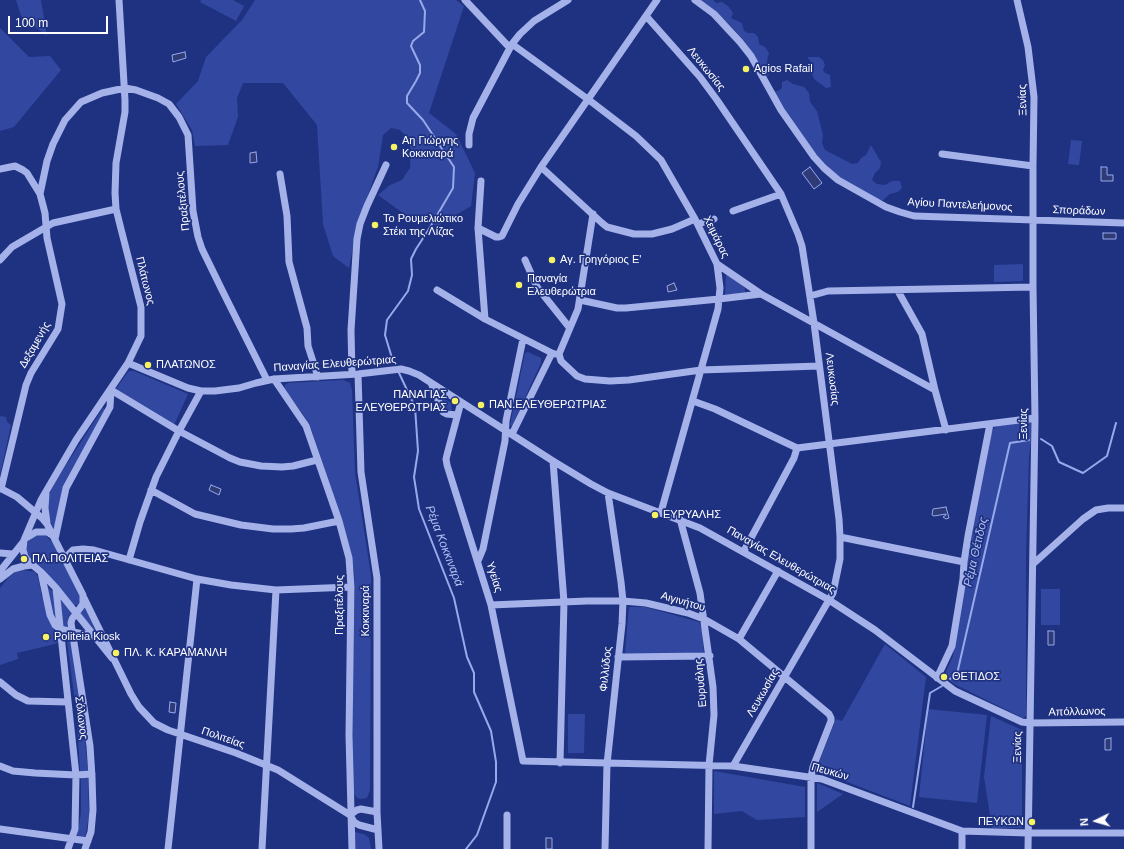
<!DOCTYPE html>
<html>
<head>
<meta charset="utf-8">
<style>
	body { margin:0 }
	#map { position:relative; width:1124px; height:849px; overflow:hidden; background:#1f3181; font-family:Helvetica,sans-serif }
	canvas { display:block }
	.north { position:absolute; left:1076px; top:801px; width:40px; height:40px; -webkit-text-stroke:3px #1f3181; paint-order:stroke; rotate:265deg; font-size:11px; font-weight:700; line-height:16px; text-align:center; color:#fff }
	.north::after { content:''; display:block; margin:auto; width:14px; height:18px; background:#fff; clip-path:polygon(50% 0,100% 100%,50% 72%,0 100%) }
	.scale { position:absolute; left:8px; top:16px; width:100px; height:18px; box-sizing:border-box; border:2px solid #fff; border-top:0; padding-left:5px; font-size:12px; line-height:14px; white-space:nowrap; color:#fff; -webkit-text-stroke:3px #1f3181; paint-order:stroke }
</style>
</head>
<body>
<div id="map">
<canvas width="1124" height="849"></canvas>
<div class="north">N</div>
<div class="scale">100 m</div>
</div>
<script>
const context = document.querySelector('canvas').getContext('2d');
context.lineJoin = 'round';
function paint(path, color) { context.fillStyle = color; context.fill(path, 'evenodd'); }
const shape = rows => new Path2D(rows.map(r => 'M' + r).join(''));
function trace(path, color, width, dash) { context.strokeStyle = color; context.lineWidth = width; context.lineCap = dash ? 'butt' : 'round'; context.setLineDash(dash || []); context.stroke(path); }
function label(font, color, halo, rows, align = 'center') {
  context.font = font + ' Helvetica,sans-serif'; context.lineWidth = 3.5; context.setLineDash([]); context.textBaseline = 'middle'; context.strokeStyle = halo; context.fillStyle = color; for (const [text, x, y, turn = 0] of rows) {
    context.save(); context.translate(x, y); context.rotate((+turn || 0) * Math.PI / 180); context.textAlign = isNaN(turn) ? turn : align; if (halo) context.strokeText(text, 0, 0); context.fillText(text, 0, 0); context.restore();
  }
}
paint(shape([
	[16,0,41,0,47,36,21,16],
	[201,0,233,0,244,6,236,21,200,2],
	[255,0,456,0,464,6,429,113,456,134,475,173,471,206,438,226,407,216,378,195,390,185,402,180,410,168,411,150,407,137,400,130,391,128,383,135,378,167,357,225,349,268,333,256,323,224,317,125,283,83,243,83,237,98,238,117,228,145,195,146,192,130,176,104,198,81,206,57,242,20],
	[701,0,713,0,716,3,722,2,728,6,733,13,731,18,742,23,744,31,748,33,754,33,758,37,759,44,765,47,769,53,767,60,769,71,768,77,745,42,729,24],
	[0,28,29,57,50,56,61,70,14,127,0,131],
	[807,57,819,57,823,60,825,65,823,70,825,73,830,75,831,87,826,88,814,79,812,74,814,69,813,64],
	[787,80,793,84,804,87,809,93,810,102,817,111,823,135,822,143,825,150,852,164,858,163,861,158,866,155,871,145,881,162,880,168,875,173,872,180,877,184,885,185,892,181,900,181,902,188,898,192,890,194,883,200,879,201,834,175,819,158,798,130,773,92,778,91,782,88,782,82],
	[1071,140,1082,141,1079,165,1068,164],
	[1023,264,1023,281,994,282,994,265],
	[726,273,745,288,745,293,725,295],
	[528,352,541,358,541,363,512,426,510,425,525,353],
	[130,371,134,371,188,394,174,425,117,390,116,389,127,373],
	[343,380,350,383,352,390,355,473,371,575,370,790,367,798,361,799,357,798,353,792,352,688,355,590,354,570,349,546,342,522,312,431,303,414,285,391,284,389,285,385,288,383],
	[439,395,451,403,452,410,447,411,445,409],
	[103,408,106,410,62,490,56,525,53,527,49,518,48,504,50,492,57,479],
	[0,416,6,417,7,422,11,425,0,475],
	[1030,422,1031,423,1031,442,1029,456,1026,555,1026,716,1023,718,956,685,944,676,953,656,966,557,991,433,994,428,997,426],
	[37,535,46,536,53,543,82,598,79,605,75,605,72,604,43,568,30,560,26,553,27,544,29,540],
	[23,570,35,572,38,577,42,597,44,596,53,628,57,633,58,642,55,644,17,653,18,659,0,665,0,588,9,577,17,571],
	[46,585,53,592,57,621,52,615],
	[1041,589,1060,589,1060,625,1041,625],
	[60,598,72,612,68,618,68,628,62,626],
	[85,607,98,631,97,632,79,612],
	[629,607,645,607,699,622,702,630,704,654,625,653],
	[67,640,70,640,72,644,82,708,88,771,80,772,77,719],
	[885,644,926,677,910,806,816,770,836,719,842,721],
	[928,709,987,715,977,803,919,797],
	[568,714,585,714,584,753,568,753],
	[991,716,1022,730,1022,828,992,828,984,777],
	[714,771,805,787,805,817,757,820,742,811,714,814],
	[81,778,88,778,89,815,85,838,77,836,81,813],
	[817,783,843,794,817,812],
	[355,832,364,834,369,838,371,849,356,849]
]), '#3248a0');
const water = shape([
	[185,52,186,58,173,62,172,55,185,52],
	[256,152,257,162,250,163,250,153,256,152],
	[810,167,822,183,814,189,802,173,810,167],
	[1101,167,1107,167,1107,175,1113,175,1113,181,1101,181,1101,167],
	[1103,233,1116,233,1116,239,1103,239,1103,233],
	[674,283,677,290,668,292,667,286,674,283],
	[211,485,221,489,219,495,209,490,211,485],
	[946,507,949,518,946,519,943,517,946,515,946,514,934,516,932,515,933,509,946,507],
	[1048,631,1054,631,1054,645,1048,645,1048,631],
	[170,702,176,703,175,713,169,712,170,702],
	[1111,738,1111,750,1105,750,1105,739,1111,738],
	[546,838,552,838,552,849,546,849,546,838]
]);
paint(water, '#2e3b77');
trace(water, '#97a9ea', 1);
trace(shape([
	[420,0,425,11,424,32,413,41,411,46,420,65,420,73,416,81,407,96,407,103,423,120,454,167,453,188,429,229,416,249,411,259,412,275,408,291,387,320,385,335,392,358,415,407,418,451,414,477,419,509,454,598,467,657,474,673,474,692,491,731,496,762,496,782,477,835,466,849],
	[1041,439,1052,446,1059,462,1083,473,1107,456,1116,423],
	[950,679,957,674,1010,443,1029,440],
	[913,807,930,693,942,686]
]), '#97a9ea', 2);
trace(shape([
	[465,0,510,48],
	[695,0,714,14,740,42,751,56,781,110,814,157,824,168,838,180,886,207,900,212,914,216,1124,223],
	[1017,0,1028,47,1034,97,1033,166,1033,287,1035,418,1028,849],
	[647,17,700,77,717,100,781,194,798,234,802,246,814,323,839,519,840,537,840,559,833,593,733,766],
	[512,44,589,100,636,136,661,160,695,219,717,264,720,288,718,309,661,512],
	[469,145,469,134,473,118,512,44,520,34,534,21,568,0],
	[942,154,1033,166],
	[541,167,602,223,607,227,634,234,652,234,672,229,695,219],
	[0,169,15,166,23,170,27,173,40,194,45,213,47,238,62,304,58,329,31,373,26,385,1,489],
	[280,174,287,216,289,262,307,328,308,346,318,377],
	[481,181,478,228,485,319],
	[40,194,47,161,53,144,65,120,81,102,102,93,125,88,136,90,158,98,169,104,179,117,188,135,193,211,198,237,202,249,223,292,267,380],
	[733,211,781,194],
	[698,224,714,219],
	[478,228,496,237,499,237,502,236,518,204,541,167,657,0],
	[0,260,12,247,53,223,116,209],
	[525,260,537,287,569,327],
	[717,264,761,294,935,390,946,430],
	[437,290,485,319,552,353],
	[898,291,922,334,935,390],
	[810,296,828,291,1033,287],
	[580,300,617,308,626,308,719,299,761,294],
	[559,354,561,361,577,376,585,379,610,381,629,380,701,370,819,366],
	[559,354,578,309,593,214],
	[128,363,188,388,201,391,215,391,239,388,256,383,274,379,358,374,401,369,409,371,419,375,553,461,591,484,608,493,700,528,829,600,875,630,955,691,1022,722,1030,723,1124,722],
	[352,374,351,330,357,239,360,224,367,206,386,165],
	[358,374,361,472,377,578,377,812,379,849],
	[274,379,306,426,339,521,349,558,351,587,349,735,352,849],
	[431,383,443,412,447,414,457,415],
	[111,390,179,431,230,458,240,462,261,466,282,467,293,466,317,460],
	[693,401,715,409,797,448,1035,418],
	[461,402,448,451,446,459,447,465,491,605,523,761,733,766,822,779,962,831,1028,833,1124,833],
	[512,434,552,353,555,354],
	[553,461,564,602,560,763],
	[0,488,17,497,42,518,47,524,83,595,83,604,72,619,71,623,90,746,92,777,93,810,91,832,85,849],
	[151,490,195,514,241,525,273,529,291,529,304,528,339,521],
	[46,494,45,508,47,523],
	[680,519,700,593,713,687,714,715,709,765,708,849],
	[840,537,964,562],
	[26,538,36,532,47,532,52,535],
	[55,539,66,488,110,407,111,390],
	[744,551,794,458,797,448],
	[0,553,13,554],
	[65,558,73,550,83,549,94,550,197,579,231,585,276,590,351,587],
	[129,560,140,522,156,477,179,431,201,391],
	[478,561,483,549,505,441,506,421,523,339],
	[1033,564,1083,519,1096,510,1108,508,1124,508],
	[0,571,24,541],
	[41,572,50,615,55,625,60,629,96,637],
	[0,579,13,569,24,566,32,565],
	[56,589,76,775,75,829,68,849],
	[84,598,131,694,139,707,154,723,168,730,236,753,278,770,350,815],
	[491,605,587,601,623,601,646,603,688,613,704,619,739,639,829,714,831,718,831,721,813,767,811,777,811,849],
	[739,639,778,571],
	[618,657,710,656],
	[112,658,56,588,41,572,29,562,25,557,23,550,24,540,41,500,76,440,128,363,141,336,141,307,121,229,116,209,115,193,116,163,125,112,125,100,119,0],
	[937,678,952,646,963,579,964,562,968,536,990,424],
	[0,682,16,695,28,701,68,702],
	[0,766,13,771,35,773,76,775,92,774],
	[377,812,361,809,357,810,350,815,354,822,359,825,378,830],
	[0,829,88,841],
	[962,831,962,849],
	[168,849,197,579],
	[262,849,276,590],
	[507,849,507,815],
	[605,849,607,764,622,624,623,601,621,582,608,493]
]), '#a4b2e9', 7);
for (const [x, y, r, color] of [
	[746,69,4,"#f7f264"],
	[394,147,4,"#f7f264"],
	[375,225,4,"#f7f264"],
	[552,260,4,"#f7f264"],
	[519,285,4,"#f7f264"],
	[148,365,4,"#f7f264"],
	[455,401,4,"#f7f264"],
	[481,405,4,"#f7f264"],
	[655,515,4,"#f7f264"],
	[24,559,4,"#f7f264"],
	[46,637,4,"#f7f264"],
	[116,653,4,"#f7f264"],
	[944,677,4,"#f7f264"],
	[1032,822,4,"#f7f264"]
]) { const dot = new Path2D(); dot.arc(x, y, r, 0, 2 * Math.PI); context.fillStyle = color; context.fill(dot); trace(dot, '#1f3181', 1.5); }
label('11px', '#fff', '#1f3181', [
	["Λευκωσίας",706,69,51],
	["Ξενίας",1023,100,-92],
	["Πραξιτέλους",183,201,-96],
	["Αγίου Παντελεήμονος",960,205,3],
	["Σποράδων",1079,211,2],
	["Χειμάρας",716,237,64],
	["Πλάτωνος",145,281,76],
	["Δεξαμενής",35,345,-60],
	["Παναγίας Ελευθερώτριας",335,364,-4],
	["Λευκωσίας",832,379,83],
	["Ξενίας",1024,424,-90],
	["Παναγίας Ελευθερώτριας",781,560,30],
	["Υγείας",494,577,73],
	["Αιγινήτου",683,602,16],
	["Πραξιτέλους",340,605,-90],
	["Κοκκιναρά",366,611,-90],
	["Φιλλύδος",606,669,-84],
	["Ευρυάλης",701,683,-95],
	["Λευκωσίας",763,693,-60],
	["Απόλλωνος",1077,712,-1],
	["Σόλωνος",81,718,83],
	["Πολιτείας",223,738,19],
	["Ξενίας",1018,747,-89],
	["Πευκών",830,772,16]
]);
label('11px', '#fff', '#1f3181', [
	["Agios Rafail",754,69],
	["Αη Γιώργης",402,141],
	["Κοκκιναρά",402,154],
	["Το Ρουμελιώτικο",383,219],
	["Στέκι της Λίζας",383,232],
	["Αγ. Γρηγόριος Ε'",560,260],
	["Παναγία",527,279],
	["Ελευθερώτρια",527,292],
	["ΠΛΑΤΩΝΟΣ",156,365],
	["ΠΑΝΑΓΙΑΣ",447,395,"right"],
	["ΕΛΕΥΘΕΡΩΤΡΙΑΣ",447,408,"right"],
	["ΠΑΝ.ΕΛΕΥΘΕΡΩΤΡΙΑΣ",489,405],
	["ΕΥΡΥΑΛΗΣ",663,515],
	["ΠΛ.ΠΟΛΙΤΕΙΑΣ",32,559],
	["Politeia Kiosk",54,637],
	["ΠΛ. Κ. ΚΑΡΑΜΑΝΛΗ",124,653],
	["ΘΕΤΙΔΟΣ",952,677],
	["ΠΕΥΚΩΝ",1024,822,"right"]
], 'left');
label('italic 12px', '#afbdf0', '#1f3181', [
	["Ρέμα Κοκκιναρά",444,546,69],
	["Ρέμα Θέτιδος",976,552,-77]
]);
</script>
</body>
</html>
